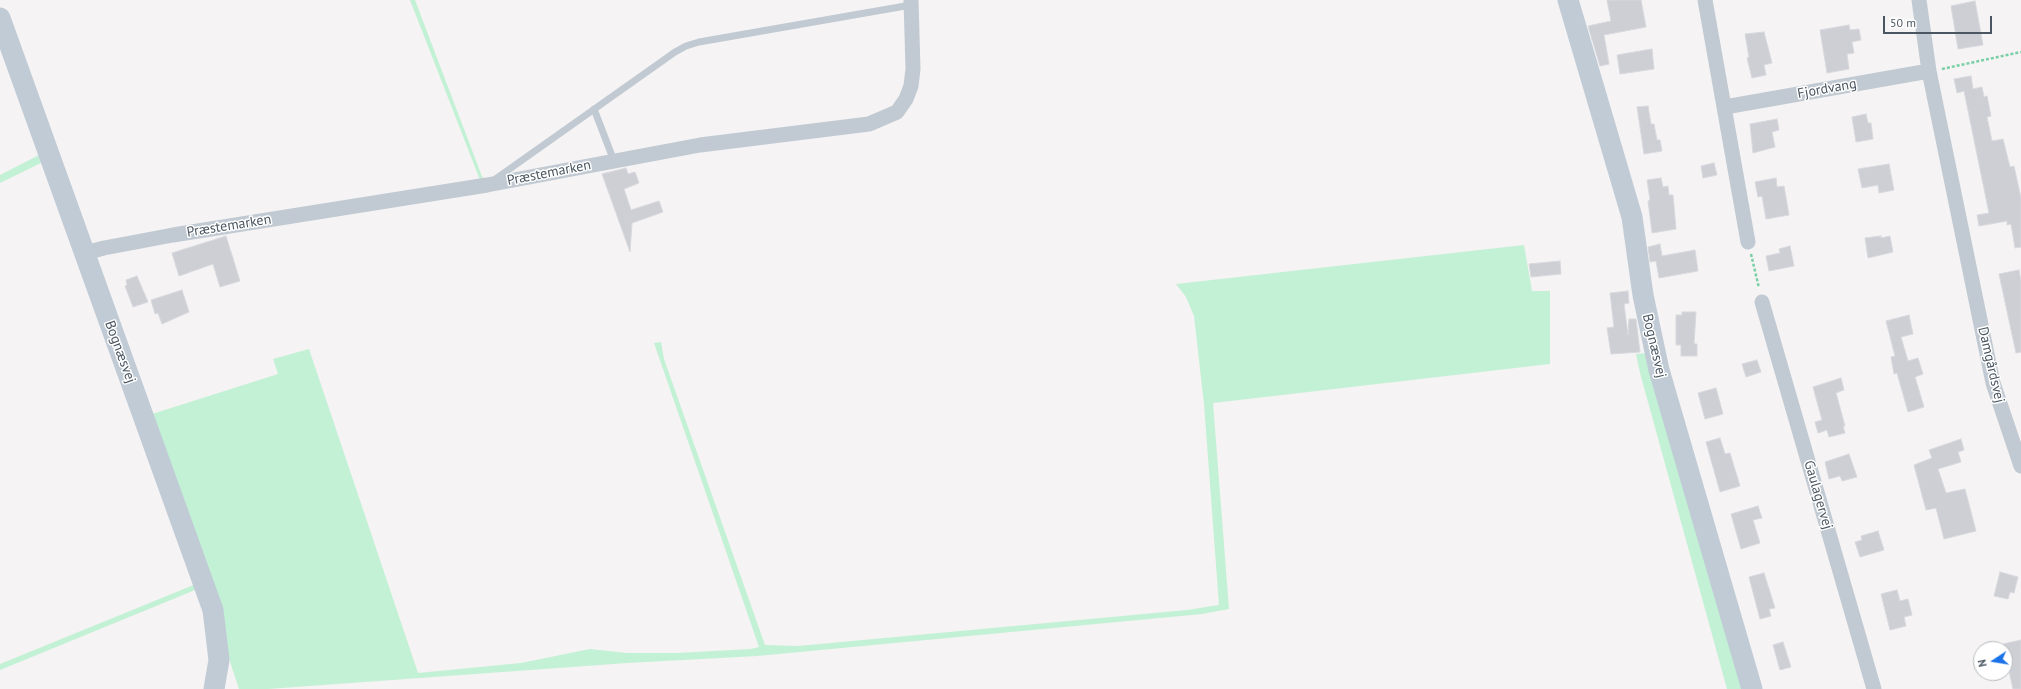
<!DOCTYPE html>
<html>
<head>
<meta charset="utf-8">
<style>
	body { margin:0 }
	#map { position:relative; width:2021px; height:689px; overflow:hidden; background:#f5f3f3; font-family:"PT Sans",sans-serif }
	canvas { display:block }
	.north { position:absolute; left:1973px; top:641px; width:40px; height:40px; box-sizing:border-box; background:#fff; border:1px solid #b7bbc0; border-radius:50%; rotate:258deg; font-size:11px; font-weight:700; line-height:16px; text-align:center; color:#4a5661 }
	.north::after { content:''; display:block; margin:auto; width:14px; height:18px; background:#1a73e8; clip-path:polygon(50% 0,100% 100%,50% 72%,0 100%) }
	.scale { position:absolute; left:1883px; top:16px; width:109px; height:18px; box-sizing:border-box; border:2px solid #4a5661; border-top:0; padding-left:5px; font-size:12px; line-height:14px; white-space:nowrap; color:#4a5661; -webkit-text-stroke:3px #fff; paint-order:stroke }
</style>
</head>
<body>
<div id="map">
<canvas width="2021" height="689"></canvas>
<div class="north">N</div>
<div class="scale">50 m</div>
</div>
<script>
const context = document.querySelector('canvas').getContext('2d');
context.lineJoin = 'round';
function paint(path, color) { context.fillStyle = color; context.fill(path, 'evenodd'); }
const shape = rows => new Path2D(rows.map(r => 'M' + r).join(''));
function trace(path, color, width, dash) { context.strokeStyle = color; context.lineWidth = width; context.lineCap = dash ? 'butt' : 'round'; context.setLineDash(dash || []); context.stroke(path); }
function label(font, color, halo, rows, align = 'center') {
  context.font = font + ' "PT Sans",sans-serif'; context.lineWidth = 3; context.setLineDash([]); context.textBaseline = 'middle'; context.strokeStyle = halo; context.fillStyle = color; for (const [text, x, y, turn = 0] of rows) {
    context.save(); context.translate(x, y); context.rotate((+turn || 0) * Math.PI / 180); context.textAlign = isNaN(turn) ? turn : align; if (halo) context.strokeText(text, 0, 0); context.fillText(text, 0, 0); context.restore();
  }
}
paint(shape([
	[410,0,415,0,483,179,480,180],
	[43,153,41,163,0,183,0,175],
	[1524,245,1532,291,1550,291,1550,364,1213,403,1229,609,1202,614,757,656,627,663,268,689,239,689,149,415,278,374,273,359,309,349,418,673,521,663,590,649,627,653,677,653,751,649,759,647,654,343,661,342,664,359,765,645,798,646,1187,610,1219,605,1204,404,1194,316,1186,297,1176,284],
	[1648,353,1745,689,1727,689,1640,373,1636,354],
	[196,584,200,588,0,670,0,664]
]), '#c3f1d5');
const building = shape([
	[1607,0,1641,0,1646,27,1604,35,1609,64,1600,66,1588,26,1611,21,1607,0],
	[1975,1,1983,45,1958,49,1951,6,1975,1],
	[1849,25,1850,30,1859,29,1861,40,1852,42,1854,53,1847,54,1849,69,1827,73,1820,30,1849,25],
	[1764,32,1772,63,1764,65,1766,75,1752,78,1747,58,1749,57,1745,34,1764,32],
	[1652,49,1654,69,1620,74,1617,55,1652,49],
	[1971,76,1973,89,1982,87,1984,97,1987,96,1991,116,1987,117,1992,141,2003,139,2010,167,2014,166,2021,198,2021,247,2015,248,2011,224,2007,225,2007,221,1979,226,1977,215,1989,213,1964,91,1957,93,1954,79,1971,76],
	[1648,106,1651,124,1654,124,1657,140,1660,140,1662,151,1644,154,1637,107,1648,106],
	[1866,114,1868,123,1871,123,1873,139,1856,142,1852,117,1866,114],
	[1777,119,1779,130,1772,132,1775,147,1753,153,1750,124,1777,119],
	[1714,163,1717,175,1703,178,1701,166,1714,163],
	[1889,164,1894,190,1879,193,1878,185,1862,188,1858,169,1889,164],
	[626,168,628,174,635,172,639,183,624,189,631,210,659,201,663,212,632,223,630,252,602,174,626,168],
	[1661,178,1663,187,1668,186,1669,195,1673,195,1676,229,1652,233,1648,201,1650,200,1647,180,1661,178],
	[1776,178,1777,187,1784,186,1789,215,1766,219,1762,196,1758,197,1755,182,1776,178],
	[226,236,240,281,220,287,213,264,179,276,172,253,226,236],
	[1881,236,1881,238,1890,236,1893,252,1868,258,1865,238,1881,236],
	[1660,244,1662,256,1695,250,1698,271,1659,278,1656,261,1650,262,1648,247,1660,244],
	[1790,246,1794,266,1769,271,1766,256,1780,253,1779,249,1790,246],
	[1560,261,1561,274,1531,277,1529,264,1560,261],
	[2019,270,2021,281,2021,352,2016,353,1999,274,2019,270],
	[137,276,148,302,133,307,125,286,127,285,126,280,137,276],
	[182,290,189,312,162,324,158,313,155,314,151,300,182,290],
	[1628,291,1629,303,1624,304,1628,335,1629,319,1636,319,1640,352,1611,354,1607,328,1614,327,1610,293,1628,291],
	[1682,312,1696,312,1694,344,1697,344,1697,356,1681,356,1681,345,1676,345,1676,315,1682,315,1682,312],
	[1909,315,1913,334,1901,337,1908,361,1918,358,1923,374,1915,377,1924,407,1908,412,1897,373,1894,374,1891,357,1895,356,1886,321,1909,315],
	[1757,360,1761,372,1746,377,1742,364,1757,360],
	[1841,378,1844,390,1836,393,1845,426,1843,426,1845,433,1829,437,1827,430,1818,433,1815,422,1822,420,1813,387,1841,378],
	[1716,388,1723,414,1705,419,1698,393,1716,388],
	[1720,438,1725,454,1730,453,1740,486,1720,492,1706,442,1720,438],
	[1961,439,1964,450,1958,452,1961,462,1938,469,1946,493,1965,489,1976,531,1944,539,1936,508,1926,510,1914,465,1932,458,1929,450,1961,439],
	[1849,454,1857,477,1842,481,1840,476,1829,479,1825,462,1849,454],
	[1758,506,1762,518,1753,520,1760,543,1741,549,1731,514,1758,506],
	[1878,531,1884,550,1860,557,1855,542,1862,540,1861,536,1878,531],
	[2000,572,2018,577,2014,593,2010,592,2008,599,1994,596,2000,572],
	[1764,573,1775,608,1769,609,1771,616,1760,619,1749,577,1764,573],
	[1897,590,1900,601,1908,599,1912,615,1904,617,1906,626,1890,630,1881,594,1897,590],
	[2021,640,2021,689,2013,689,2003,644,2021,640],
	[1783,642,1791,667,1780,670,1773,645,1783,642]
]);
paint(building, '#cdcfd5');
trace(building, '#d7d9de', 1);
trace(shape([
	[1942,69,2021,52],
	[1751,254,1759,288]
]), '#7ad0a6', 2.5, [3, 2]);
trace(shape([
	[594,109,614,161],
	[494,180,675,52,686,46,699,42,911,5]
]), '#c1cad2', 7);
trace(shape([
	[1705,0,1748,242],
	[1919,0,1929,71,1993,383,2021,466],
	[1725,107,1929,71],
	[85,253,104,248,173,235,487,185,700,145,869,124,897,112,906,99,911,86,913,69,911,0],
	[1762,302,1874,689]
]), '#c1cad2', 15);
trace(shape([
	[1568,0,1632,217,1643,295,1659,370,1752,689],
	[0,18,213,610,219,660,214,689]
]), '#c1cbd6', 21);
label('14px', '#4a5661', '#fff', [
	["Fjordvang",1827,89,-10],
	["Præstemarken",549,173,-11],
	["Præstemarken",229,226,-9],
	["Bognæsvej",1654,346,77],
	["Bognæsvej",120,352,70],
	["Damgårdsvej",1991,365,77],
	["Gaulagervej",1818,495,74]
]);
</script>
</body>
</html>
